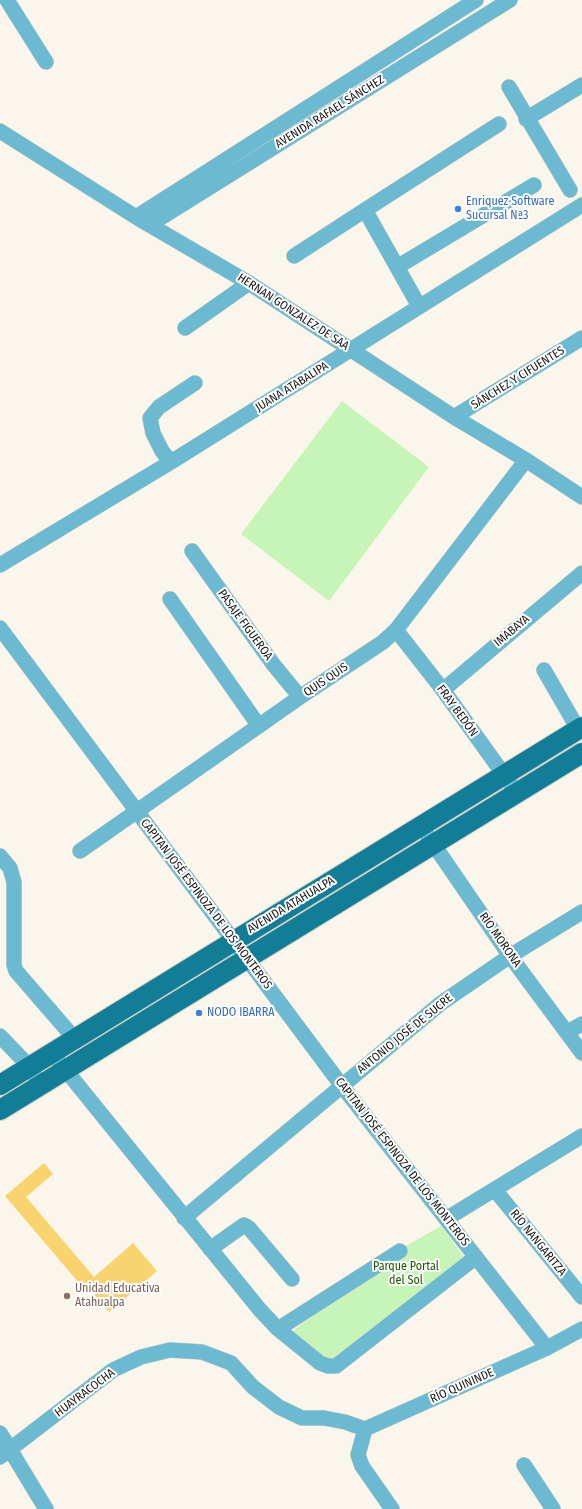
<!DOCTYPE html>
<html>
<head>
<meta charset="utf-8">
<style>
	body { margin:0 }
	canvas { display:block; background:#faf6eb }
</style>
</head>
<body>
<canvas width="582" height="1509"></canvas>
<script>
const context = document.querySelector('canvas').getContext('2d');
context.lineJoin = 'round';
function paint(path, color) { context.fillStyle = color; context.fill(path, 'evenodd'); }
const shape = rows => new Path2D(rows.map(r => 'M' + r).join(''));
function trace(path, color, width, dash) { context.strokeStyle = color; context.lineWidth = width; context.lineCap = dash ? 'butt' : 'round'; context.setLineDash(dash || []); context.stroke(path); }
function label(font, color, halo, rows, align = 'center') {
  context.font = font + ' "Fira Sans Condensed",sans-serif'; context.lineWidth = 4; context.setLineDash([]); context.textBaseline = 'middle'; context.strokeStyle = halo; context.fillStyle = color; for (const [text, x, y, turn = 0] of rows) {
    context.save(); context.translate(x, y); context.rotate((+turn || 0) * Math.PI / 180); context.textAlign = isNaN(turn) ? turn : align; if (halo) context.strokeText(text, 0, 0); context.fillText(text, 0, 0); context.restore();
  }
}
paint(shape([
	[342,401,429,467,329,601,241,534],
	[441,1226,465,1259,334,1360,314,1354,290,1333,397,1251]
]), '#c7f5b7');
paint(shape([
	[44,1163,53,1174,26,1197,94,1277,133,1243,157,1271,109,1312,82,1280,79,1283,5,1196]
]), '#f8d36e');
const minor = shape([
	[7,0,46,62],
	[509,87,570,190],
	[526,119,582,85],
	[0,131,136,217,249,283,454,417,526,460,582,497],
	[136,217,476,0],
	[151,224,510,0],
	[294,256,365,210],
	[397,267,534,185],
	[419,306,365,210,499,124],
	[185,328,249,283],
	[454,417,582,338],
	[171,462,162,451,153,433,150,418,159,407,195,383],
	[192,551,273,664,300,697],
	[0,565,171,462,582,205],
	[170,599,259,726],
	[0,628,342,1086,547,1348],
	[396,630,443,690,517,793],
	[544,670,578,729],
	[443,690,582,573],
	[421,826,510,956,582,1053],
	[80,851,300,697,383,642,396,630,526,460],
	[0,856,10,868,14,882,14,965,16,971,74,1038],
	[567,1032,582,1024],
	[0,1036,25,1062,41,1084],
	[51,1052,260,1310,278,1329,320,1363,328,1366,336,1366,476,1257],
	[495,1190,582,1297],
	[184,1218,440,1004,510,956,582,912],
	[446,1219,582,1136],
	[210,1249,244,1225,249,1228,292,1279],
	[278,1329,400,1251],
	[0,1433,46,1509],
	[0,1457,113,1370,141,1357,170,1350,202,1352,231,1363,253,1387,279,1407,302,1418,324,1418,345,1422,365,1429],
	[524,1465,553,1509],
	[392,1509,362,1466,358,1455,365,1429,547,1348,582,1329]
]);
const major = shape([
	[0,1085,582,727],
	[0,1110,582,753]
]);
trace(minor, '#d6d2c8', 16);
trace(major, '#d6d2c8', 22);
trace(minor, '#6cbad2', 15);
trace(major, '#127d97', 20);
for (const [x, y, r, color] of [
	[458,209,4,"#3f7fe0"],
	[199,1013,4,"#3f7fe0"],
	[67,1296,4,"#8d6e63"]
]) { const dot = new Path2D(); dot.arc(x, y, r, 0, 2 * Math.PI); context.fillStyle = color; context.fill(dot); trace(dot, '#fff', 1.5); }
label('12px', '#181713', '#fff', [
	["AVENIDA RAFAEL SÁNCHEZ",330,112,-32],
	["HERNAN GONZALEZ DE SAA",293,312,33],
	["SÁNCHEZ Y CIFUENTES",518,378,-32],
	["JUANA ATABALIPA",292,387,-32],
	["PASAJE FIGUEROA",245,625,54],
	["IMABAYA",512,631,-40],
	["QUIS QUIS",326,680,-34],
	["FRAY BEDÓN",457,711,54],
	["CAPITAN JOSÉ ESPINOZA DE LOS MONTEROS",206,904,53],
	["AVENIDA ATAHUALPA",291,905,-31],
	["RÍO MORONA",500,940,55],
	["ANTONIO JOSÉ DE SUCRE",405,1034,-39],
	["CAPITAN JOSÉ ESPINOZA DE LOS MONTEROS",402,1162,52],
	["RÍO NANGARITZA",538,1243,51],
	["RÍO QUININDE",462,1386,-24],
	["HUAYRACOCHA",85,1393,-37]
]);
label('12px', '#366cbe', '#fff', [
	["Enriquez Software",466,202],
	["Sucursal Nª3",466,216],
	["NODO IBARRA",207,1013]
], 'left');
label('12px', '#215900', '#fff', [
	["Parque Portal",406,1267],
	["del Sol",406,1281]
]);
label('12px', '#785e54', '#fff', [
	["Unidad Educativa",75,1289],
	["Atahualpa",75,1303]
], 'left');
</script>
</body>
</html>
